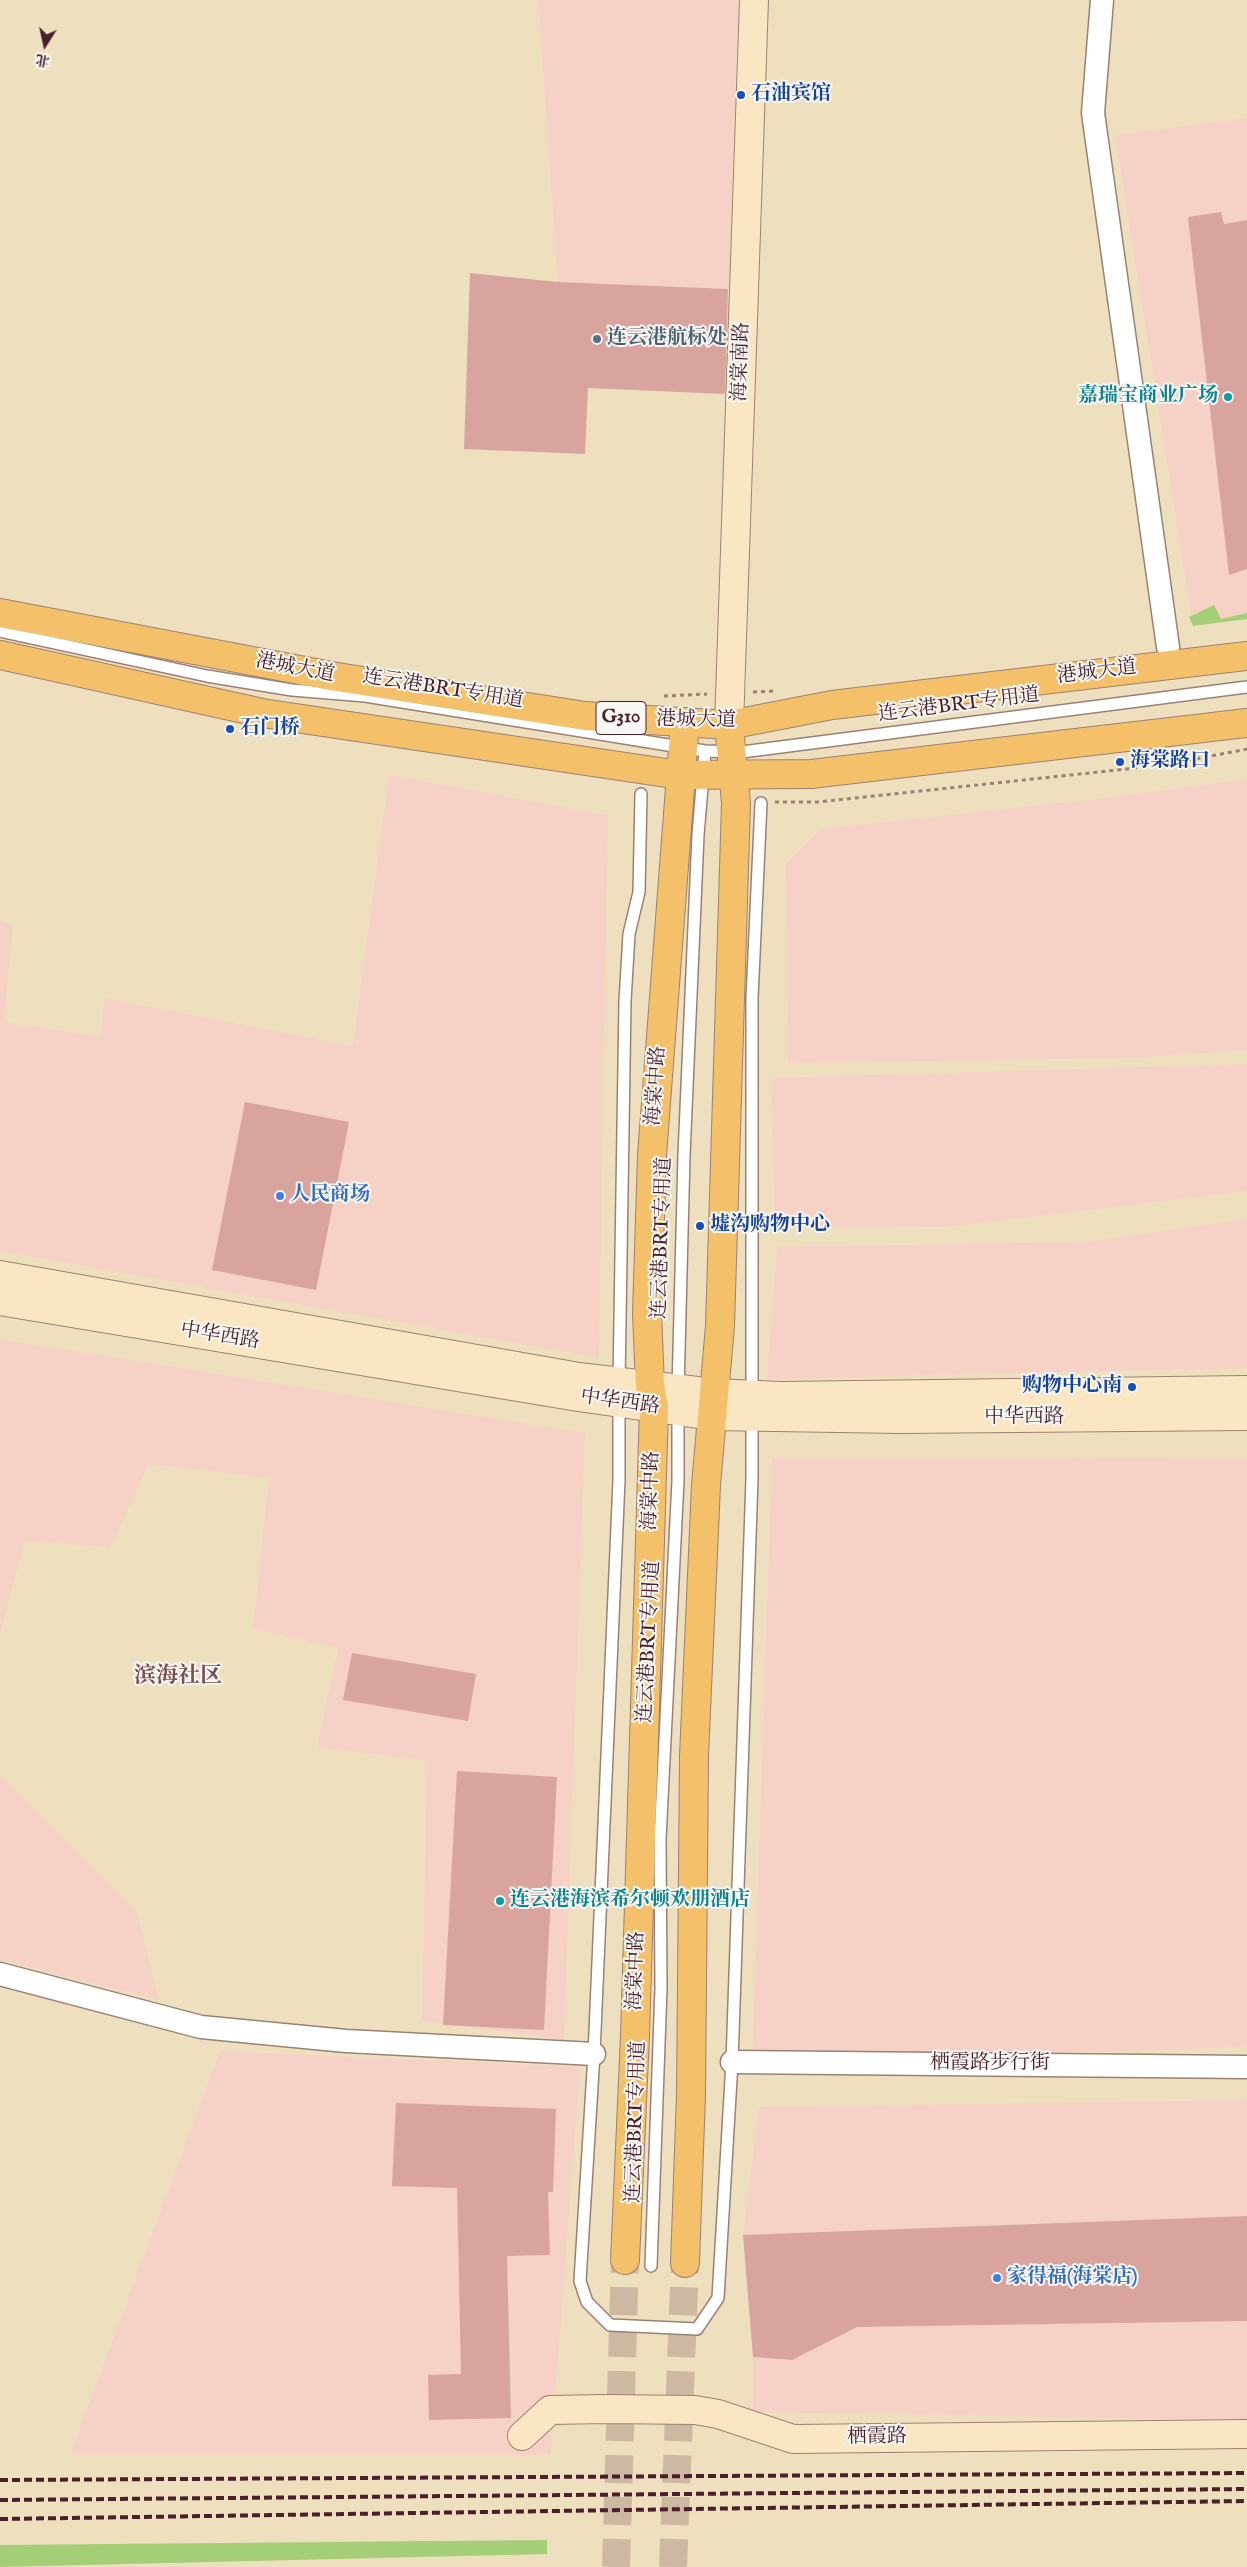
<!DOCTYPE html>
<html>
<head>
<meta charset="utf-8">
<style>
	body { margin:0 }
	#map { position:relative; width:1247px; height:2567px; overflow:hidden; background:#eee0bf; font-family:"IM FELL English","Noto Serif SC",serif }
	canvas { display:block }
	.north { position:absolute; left:20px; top:20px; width:50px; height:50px; -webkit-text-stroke:4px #f6f6f2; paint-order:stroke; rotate:190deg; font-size:14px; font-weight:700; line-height:20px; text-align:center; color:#4a1f2b }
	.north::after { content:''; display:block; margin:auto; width:18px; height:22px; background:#4a1f2b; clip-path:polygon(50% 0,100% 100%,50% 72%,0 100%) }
</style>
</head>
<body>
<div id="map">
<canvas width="1247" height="2567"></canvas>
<div class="north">北</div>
</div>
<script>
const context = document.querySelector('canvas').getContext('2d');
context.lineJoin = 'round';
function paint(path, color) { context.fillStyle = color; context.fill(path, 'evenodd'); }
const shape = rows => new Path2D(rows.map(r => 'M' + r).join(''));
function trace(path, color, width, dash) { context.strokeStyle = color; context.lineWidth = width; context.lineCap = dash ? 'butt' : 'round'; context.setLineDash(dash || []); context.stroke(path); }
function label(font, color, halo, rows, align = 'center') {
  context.font = font + ' "IM FELL English","Noto Serif SC",serif'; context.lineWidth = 4; context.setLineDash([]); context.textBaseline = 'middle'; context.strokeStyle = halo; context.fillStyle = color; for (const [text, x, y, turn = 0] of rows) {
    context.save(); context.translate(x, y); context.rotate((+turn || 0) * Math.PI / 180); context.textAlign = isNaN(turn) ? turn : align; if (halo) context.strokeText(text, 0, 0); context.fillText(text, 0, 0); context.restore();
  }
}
paint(shape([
	[538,0,738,0,729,289,558,282],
	[1247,118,1247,619,1193,626,1115,135],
	[389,775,608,815,599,1358,0,1251,0,920,13,925,4,1022,101,1037,104,998,353,1046],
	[1247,779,1247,1050,1131,1058,788,1063,786,864,821,829,1106,798],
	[1247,1064,1247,1191,947,1227,775,1228,771,1078],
	[1247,1219,1247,1368,767,1379,777,1247,1087,1242],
	[0,1339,585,1433,564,2040,422,2021,427,1761,317,1747,338,1648,253,1629,269,1478,149,1464,110,1547,25,1541,0,1634],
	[1247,1457,1247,2047,752,2062,772,1458],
	[0,1775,137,1912,159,2000,0,1960],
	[220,2051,580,2067,551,2455,70,2455],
	[1247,2100,1247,2216,743,2235,759,2107],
	[1247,2321,1247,2420,753,2412,753,2357,792,2360,857,2327]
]), '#f6d1c5');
paint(shape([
	[1214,605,1221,619,1247,613,1247,619,1193,626,1189,617],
	[547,2540,547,2554,0,2567,0,2545]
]), '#a5ce79');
paint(shape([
	[1221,212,1224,224,1247,220,1247,569,1229,575,1188,217],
	[470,273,558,282,728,289,725,394,588,388,585,454,464,449],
	[245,1102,349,1122,316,1290,212,1270],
	[352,1653,476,1674,468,1721,343,1700],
	[457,1771,557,1777,544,2030,443,2025],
	[396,2103,556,2109,553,2192,548,2192,550,2255,507,2256,511,2418,429,2420,428,2375,461,2374,457,2188,392,2186],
	[1247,2216,1247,2321,857,2327,792,2360,753,2357,743,2235]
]), '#d9a49e');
trace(shape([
	[616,2567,625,2260],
	[673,2567,685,2263]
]), '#cdb9a1', 28, [28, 14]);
const lane = shape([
	[0,631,207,676,292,690,365,696,705,751,742,752,1247,687],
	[619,1383,625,1001,629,934,639,892,641,794],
	[678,1390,684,1155,698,835,705,751],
	[752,1396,752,998,761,803],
	[619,1402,619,1480,594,2054,580,2281,587,2302,610,2325,697,2329,718,2298,732,2062,752,1478,752,1417],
	[651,2266,661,1988,660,1839,678,1481,678,1411]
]);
const street = shape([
	[1102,0,1093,113,1168,647],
	[0,1974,201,2027,346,2041,594,2054],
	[732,2062,1247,2067]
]);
const secondary = shape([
	[729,725,754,0],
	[0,1275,579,1377,714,1393,780,1396,1247,1390],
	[0,1301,578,1397,712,1416,900,1419,1247,1416],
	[522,2436,550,2410,605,2409,695,2410,718,2414,793,2439,1247,2434]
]);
const primary = shape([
	[625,2260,635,2036,654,1408,650,1385,647,1313,652,1155,685,722],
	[685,2263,691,2095,694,1756,706,1485,720,1326,736,803,729,725]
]);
const highway = shape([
	[0,613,331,676,585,716,729,725,832,705,1247,656],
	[0,655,262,713,680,775,811,774,1247,723]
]);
trace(lane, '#9c8075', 14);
trace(street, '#9c8075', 25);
trace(secondary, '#9c8075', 30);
trace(primary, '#9c8075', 30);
trace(highway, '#9c8075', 30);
trace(shape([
	[753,692,775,691],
	[664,696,707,694],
	[775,802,818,802,1164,765,1247,749]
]), '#9c8075', 3, [4, 4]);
trace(lane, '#fff', 11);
trace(street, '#fff', 22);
trace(secondary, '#fbe6c3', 28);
trace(primary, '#f4c16a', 28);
trace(highway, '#f4c16a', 28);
trace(shape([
	[0,2480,1247,2473],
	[0,2500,1247,2489],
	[0,2519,1247,2501]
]), '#4a1f2b', 4, [8, 4]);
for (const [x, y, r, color] of [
	[741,95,5,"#1a4fb4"],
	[597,339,5,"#5c6f8a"],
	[1228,397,5,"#0f9aa8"],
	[230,729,5,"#1a4fb4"],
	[1120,762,5,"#1a4fb4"],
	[280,1196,5,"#3f7fe0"],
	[700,1226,5,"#1a4fb4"],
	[1132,1387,5,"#1a4fb4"],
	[500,1901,5,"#0f9aa8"],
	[997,2278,5,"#3f7fe0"]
]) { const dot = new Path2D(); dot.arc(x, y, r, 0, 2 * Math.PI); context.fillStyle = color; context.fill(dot); trace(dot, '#f6f6f2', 2); }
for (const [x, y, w] of [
	[621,718,50]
]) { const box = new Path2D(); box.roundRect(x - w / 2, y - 16.5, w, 33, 4); context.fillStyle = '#f6f6f2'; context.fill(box); trace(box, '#4a1f2b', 1); }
label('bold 19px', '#4a1f2b', null, [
	["G310",621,718]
]);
label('bold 20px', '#164399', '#f6f6f2', [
	["石油宾馆",751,95],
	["石门桥",240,729],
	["海棠路口",1130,762],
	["墟沟购物中心",710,1226],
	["购物中心南",1122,1387,"right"]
], 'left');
label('bold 20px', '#4e5e75', '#f6f6f2', [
	["连云港航标处",607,339]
], 'left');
label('20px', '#4a1f2b', '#f6f6f2', [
	["海棠南路",742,362,-88],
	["港城大道",295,669,11],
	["港城大道",1097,673,-7],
	["连云港BRT专用道",443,690,9],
	["连云港BRT专用道",959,706,-7],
	["港城大道",696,721,1],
	["海棠中路",657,1086,-86],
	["连云港BRT专用道",663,1238,-88],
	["中华西路",220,1337,9],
	["中华西路",620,1403,8],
	["中华西路",1024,1418],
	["海棠中路",652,1491,-88],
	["连云港BRT专用道",650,1642,-87],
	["海棠中路",637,1971,-88],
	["栖霞路步行街",990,2064],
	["连云港BRT专用道",637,2122,-88],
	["栖霞路",877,2438,-1]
]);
label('bold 20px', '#0d838f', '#f6f6f2', [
	["嘉瑞宝商业广场",1218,397],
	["连云港海滨希尔顿欢朋酒店",510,1901,"left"]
], 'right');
label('bold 20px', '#366cbe', '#f6f6f2', [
	["人民商场",290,1196],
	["家得福(海棠店)",1007,2278]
], 'left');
label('bold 22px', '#7c4e53', '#f6f6f2', [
	["滨海社区",178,1677]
]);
</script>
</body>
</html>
